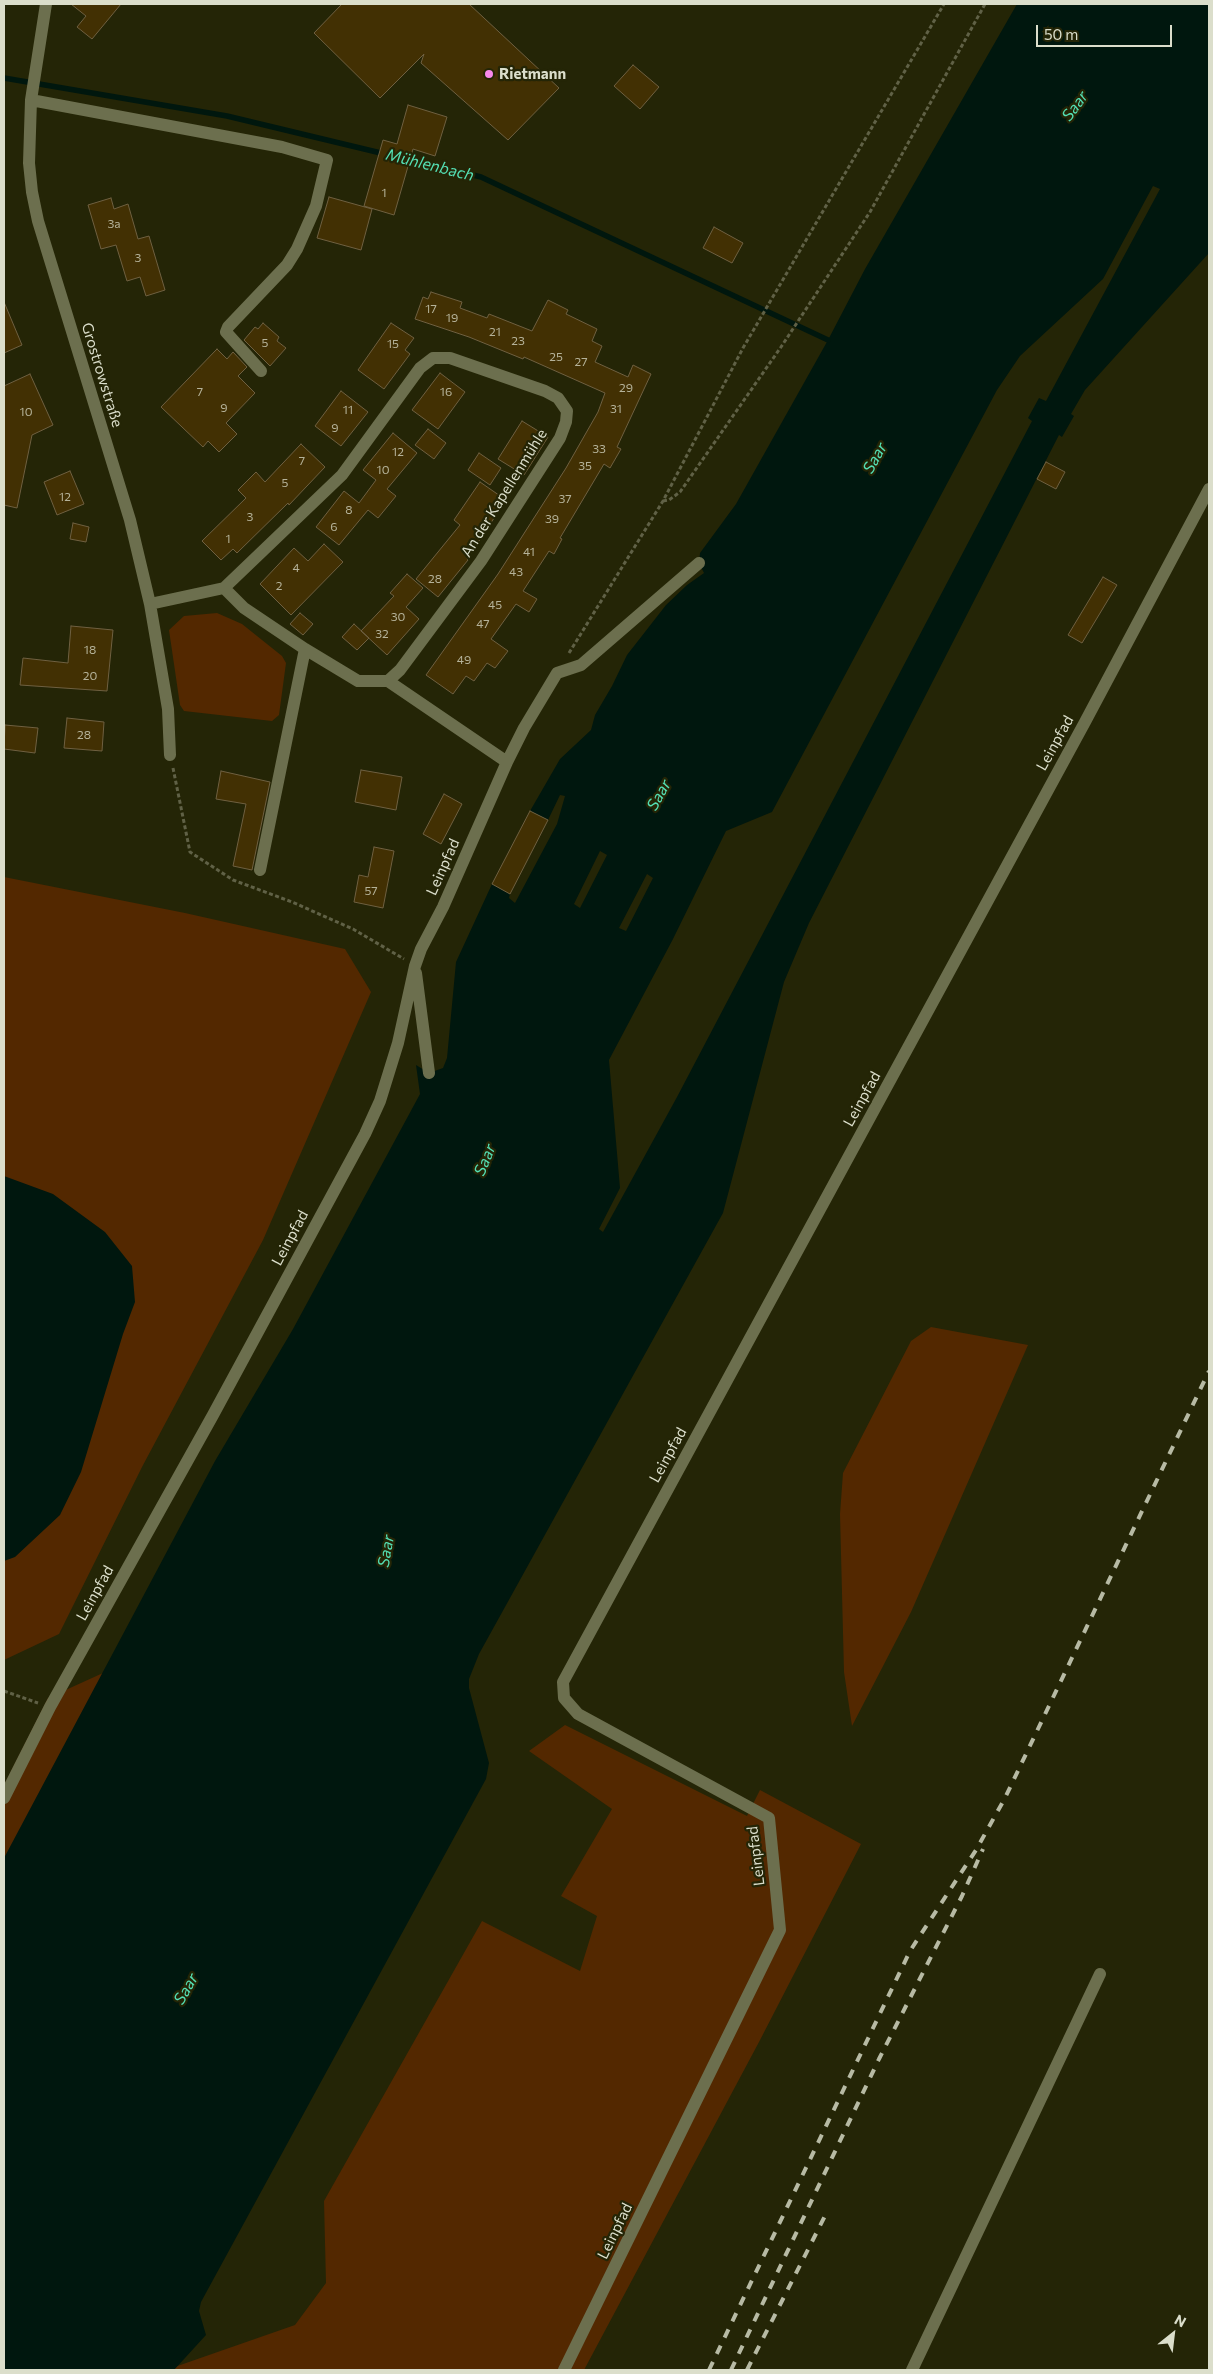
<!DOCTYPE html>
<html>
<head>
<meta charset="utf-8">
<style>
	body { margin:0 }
	#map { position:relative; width:1213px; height:2374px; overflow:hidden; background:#242506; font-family:Commissioner,sans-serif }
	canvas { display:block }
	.frame { position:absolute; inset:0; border:5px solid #dbdecb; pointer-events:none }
	.north { position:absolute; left:1148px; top:2309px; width:50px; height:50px; -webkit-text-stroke:4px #242506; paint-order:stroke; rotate:29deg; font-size:14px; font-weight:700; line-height:20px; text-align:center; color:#dbdecb }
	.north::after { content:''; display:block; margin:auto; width:18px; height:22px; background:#dbdecb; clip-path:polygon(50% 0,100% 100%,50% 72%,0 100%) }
	.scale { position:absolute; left:1036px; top:25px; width:136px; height:22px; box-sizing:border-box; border:2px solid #dbdecb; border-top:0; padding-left:6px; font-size:15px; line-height:18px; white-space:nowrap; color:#dbdecb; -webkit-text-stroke:4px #242506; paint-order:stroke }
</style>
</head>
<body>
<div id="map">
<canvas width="1213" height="2374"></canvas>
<div class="frame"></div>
<div class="north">N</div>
<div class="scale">50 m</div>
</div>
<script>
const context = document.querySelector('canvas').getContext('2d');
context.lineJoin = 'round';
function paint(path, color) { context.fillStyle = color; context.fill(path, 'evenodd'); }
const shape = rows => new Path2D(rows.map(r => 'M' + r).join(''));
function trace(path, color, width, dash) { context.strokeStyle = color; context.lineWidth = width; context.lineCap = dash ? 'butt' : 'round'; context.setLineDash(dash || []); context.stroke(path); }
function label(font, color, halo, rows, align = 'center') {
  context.font = font + ' Commissioner,sans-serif'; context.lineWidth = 4.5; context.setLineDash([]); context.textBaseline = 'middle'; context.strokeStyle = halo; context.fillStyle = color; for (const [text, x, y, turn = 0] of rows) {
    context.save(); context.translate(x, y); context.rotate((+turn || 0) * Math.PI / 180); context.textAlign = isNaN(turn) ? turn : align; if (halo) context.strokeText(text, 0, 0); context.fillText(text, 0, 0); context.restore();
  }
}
paint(shape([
	[217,613,242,624,282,656,286,663,279,715,272,721,184,711,180,705,169,630,184,616],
	[4,877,185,913,345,949,371,992,263,1240,142,1467,59,1634,4,1660],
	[931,1327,1028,1345,911,1612,852,1726,844,1672,840,1514,843,1473,911,1341],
	[103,1673,4,1868,4,1785,48,1698],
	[565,1725,747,1816,760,1790,861,1844,759,2042,584,2370,166,2370,295,2325,326,2283,324,2201,482,1921,580,1971,597,1916,561,1896,612,1809,529,1751]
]), '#532800');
paint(shape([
	[1017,4,1209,4,1209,253,1085,390,1071,414,1074,416,1062,437,1059,435,809,923,784,982,723,1213,479,1654,469,1679,469,1688,489,1763,486,1779,201,2302,199,2311,206,2335,174,2370,4,2370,4,1858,215,1461,293,1329,420,1094,416,1065,429,1073,443,1068,447,1058,456,962,492,884,510,894,509,898,515,903,557,824,565,796,560,795,548,820,530,811,560,759,591,730,595,715,612,686,627,655,666,605,687,585,704,573,699,563,700,553,736,504,828,340,865,269],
	[1153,186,1160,189,1046,401,1039,398,1028,418,1032,421,677,1097,603,1232,599,1229,620,1188,609,1060,673,939,726,831,772,812,997,390,1020,356,1103,279],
	[600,851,607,855,580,908,574,904],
	[647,874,653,878,626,931,619,928],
	[4,1176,53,1194,105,1232,132,1266,135,1302,123,1334,81,1472,60,1515,15,1557,4,1561]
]), '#00170e');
trace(shape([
	[4,78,227,116,385,154],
	[404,158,481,177,828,340]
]), '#00170e', 5.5);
const building = shape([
	[71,4,121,4,92,39,77,27,86,16,71,4],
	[342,4,469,4,559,88,508,140,421,63,424,54,380,98,314,33,342,4],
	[633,65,659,87,640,109,614,86,633,65],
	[408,105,447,117,435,156,413,149,394,215,364,206,383,140,397,144,408,105],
	[329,197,372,209,361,250,317,238,329,197],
	[111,198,114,209,128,204,138,239,149,236,165,290,146,296,140,277,127,281,116,245,101,249,88,205,111,198],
	[714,227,743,243,732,263,703,248,714,227],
	[431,292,462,302,460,308,487,318,489,314,532,331,548,300,568,310,566,314,597,329,592,341,602,346,595,362,628,377,633,365,651,374,617,447,621,449,610,468,604,464,560,538,562,539,554,554,549,551,523,591,537,599,529,612,516,604,491,639,508,651,495,668,487,663,474,681,466,676,453,694,426,675,498,574,566,468,598,412,605,393,524,357,523,359,469,337,415,319,423,297,428,299,431,292],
	[4,302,22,345,4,353,4,302],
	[263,323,279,337,277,341,286,348,270,366,244,340,255,327,258,329,263,323],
	[391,323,414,338,405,350,410,354,384,389,358,370,391,323],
	[217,349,227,359,233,352,247,367,238,376,255,393,226,423,237,434,219,452,208,441,203,447,161,407,217,349],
	[440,373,465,392,438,429,412,410,440,373],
	[30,374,53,425,32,435,17,508,4,505,4,386,30,374],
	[341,391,368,412,341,446,315,426,341,391],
	[522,421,548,437,524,475,498,459,522,421],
	[428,429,446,443,434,459,415,445,428,429],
	[393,433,417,453,387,489,396,496,378,518,368,510,339,545,316,527,344,491,359,503,376,480,363,470,393,433],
	[301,444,325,467,289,505,288,503,237,553,233,549,221,560,202,541,246,498,238,490,256,472,265,482,301,444],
	[479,453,501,468,490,485,468,470,479,453],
	[1046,462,1065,472,1056,489,1037,479,1046,462],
	[70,471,84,504,57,515,44,482,70,471],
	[480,482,506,500,467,559,468,560,438,597,416,579,460,525,454,520,480,482],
	[73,523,89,527,86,542,70,539,73,523],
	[324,544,343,562,291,615,260,584,294,548,308,561,324,544],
	[407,574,423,588,406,607,419,619,387,655,361,631,394,596,390,593,407,574],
	[1103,577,1117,585,1082,643,1068,635,1103,577],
	[300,613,313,624,303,635,290,624,300,613],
	[354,624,369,638,357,650,342,637,354,624],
	[71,626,113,630,107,691,20,685,23,658,68,663,71,626],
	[67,718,104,722,102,751,64,748,67,718],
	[5,725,38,728,35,753,4,749,5,725],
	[361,770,402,777,396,810,355,802,361,770],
	[221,771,270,782,252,870,233,866,246,804,216,799,221,771],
	[444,794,462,804,441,844,423,834,444,794],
	[530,811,548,820,510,894,492,884,530,811],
	[374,847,394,851,383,908,354,902,359,875,368,877,374,847]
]);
paint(building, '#423003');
trace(building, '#6f6041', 1);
trace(shape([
	[663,501,669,500,680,492,781,347,870,212,985,4],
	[569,653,663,501,743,348,944,4],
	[173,768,190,852,233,880,292,902,353,929,404,959],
	[4,1691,38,1703]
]), '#606146', 3, [4, 2.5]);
trace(shape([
	[46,4,31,100,29,163,32,192,38,221,130,520,150,604,168,709,170,755],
	[31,100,282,147,327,160,316,206,297,249,287,265,228,327,226,332,261,371],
	[150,604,224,588,342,475,420,368,433,358,450,358,545,391,558,398,567,411,566,422,560,438,481,561,400,670,388,681,358,681,305,649,244,608,224,588],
	[388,681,507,762],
	[260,870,305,649],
	[416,973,429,1073],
	[4,1798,50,1707,213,1415,365,1134,380,1101,398,1043,415,966,421,949,443,907,507,762,524,728,557,673,581,665,699,563],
	[564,2370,780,1930,769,1818,578,1714,564,1698,563,1682,1085,722,1209,489],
	[912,2370,1100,1974]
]), '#6c6f4e', 12);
trace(shape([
	[709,2370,910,1951,976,1850,1005,1798,1209,1371],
	[731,2370,879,2059,962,1896,983,1849],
	[747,2370,828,2210]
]), '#b7baa4', 4, [9, 9]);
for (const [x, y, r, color] of [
	[489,74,5,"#f788eb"]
]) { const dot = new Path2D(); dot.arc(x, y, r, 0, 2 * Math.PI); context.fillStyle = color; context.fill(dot); trace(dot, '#242506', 2); }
label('12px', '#b5b299', null, [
	["1",384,193],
	["3a",114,224],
	["3",138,258],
	["17",431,309],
	["19",452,318],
	["21",495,332],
	["23",518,341],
	["5",265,343],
	["15",393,344],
	["25",556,357],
	["27",581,362],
	["29",626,388],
	["7",200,392],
	["16",446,392],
	["9",224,408],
	["31",616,409],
	["11",348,410],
	["10",26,412],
	["9",335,428],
	["33",599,449],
	["12",398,452],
	["7",302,461],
	["35",585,466],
	["10",383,470],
	["5",285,483],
	["12",65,497],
	["37",565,499],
	["8",349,510],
	["3",250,517],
	["39",552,519],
	["6",334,527],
	["1",228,539],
	["41",529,552],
	["4",296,568],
	["43",516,572],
	["28",435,579],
	["2",279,586],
	["45",495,605],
	["30",398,617],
	["47",483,624],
	["32",382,634],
	["18",90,650],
	["49",464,660],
	["20",90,676],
	["28",84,735],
	["57",371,891]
]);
label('bold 15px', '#dbdecb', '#242506', [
	["Rietmann",499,74]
], 'left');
label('15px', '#dbdecb', '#242506', [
	["Grostrowstraße",102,375,73],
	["An der Kapellenmühle",504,493,-58],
	["Leinpfad",1055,743,-61],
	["Leinpfad",443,867,-66],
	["Leinpfad",862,1099,-61],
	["Leinpfad",290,1238,-62],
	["Leinpfad",668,1455,-61],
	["Leinpfad",95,1593,-61],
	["Leinpfad",756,1856,-97],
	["Leinpfad",615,2231,-64]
]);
label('italic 16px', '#54dfb4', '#242506', [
	["Saar",1075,106,-54],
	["Mühlenbach",430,165,14],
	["Saar",875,458,-61],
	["Saar",659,795,-61],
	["Saar",485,1160,-68],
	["Saar",386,1551,-80],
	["Saar",186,1989,-60]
]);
</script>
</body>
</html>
